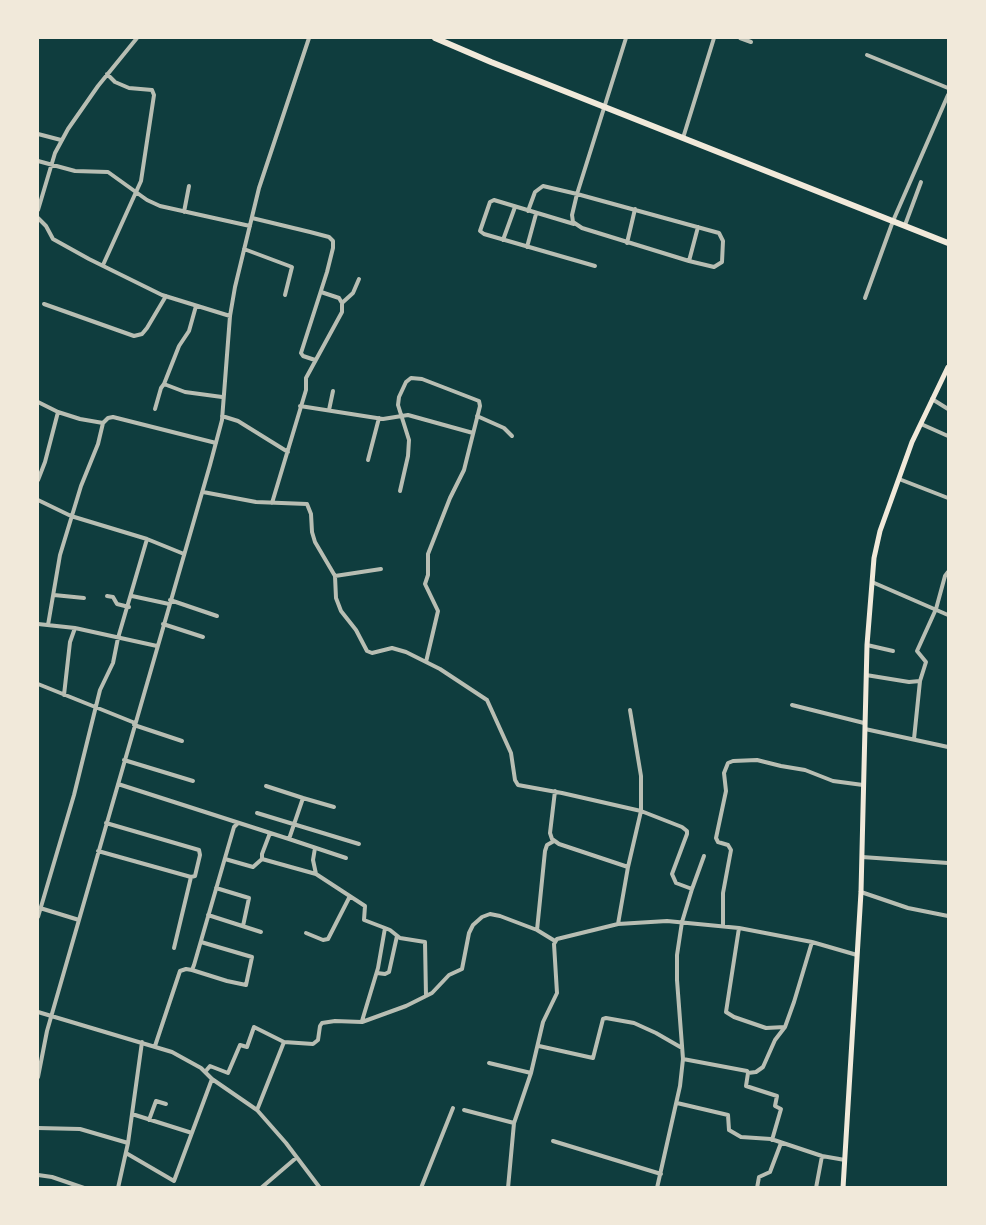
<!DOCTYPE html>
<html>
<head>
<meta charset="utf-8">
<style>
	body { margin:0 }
	#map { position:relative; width:986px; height:1225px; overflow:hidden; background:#0f3d3e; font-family:Helvetica,sans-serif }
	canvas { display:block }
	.frame { position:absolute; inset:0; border:39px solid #f1e9da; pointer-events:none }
</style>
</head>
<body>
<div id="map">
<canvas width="986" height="1225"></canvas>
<div class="frame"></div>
</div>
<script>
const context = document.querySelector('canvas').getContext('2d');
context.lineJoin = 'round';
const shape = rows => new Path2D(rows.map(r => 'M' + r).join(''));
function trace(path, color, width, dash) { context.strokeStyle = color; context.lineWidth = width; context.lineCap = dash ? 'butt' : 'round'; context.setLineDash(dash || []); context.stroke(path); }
trace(shape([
	[740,38,751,42],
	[867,55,948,88],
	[38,134,61,140],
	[683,138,714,38],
	[38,161,75,171,108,172,147,200,160,206,250,226],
	[38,210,55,153,68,129,98,86,137,38],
	[528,211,535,192,543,186,577,194,719,233,723,241,722,262,714,267,689,261,582,228,573,222,572,215,577,194,626,38],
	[184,212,189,186],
	[38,218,46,226,53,239,89,259,162,295,230,316],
	[252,218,310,232,329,237,333,241,333,248,327,272,301,353,303,356,315,360],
	[574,224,494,200,490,202,480,231,484,234,595,266],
	[905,225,921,182],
	[503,240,515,207],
	[627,243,635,209],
	[527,247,536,214],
	[244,249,292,267,285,295],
	[689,261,698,227],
	[103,265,141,181,154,95,152,90,129,88,115,82,107,74],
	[865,298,893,221,948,95],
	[342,303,353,293,359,279],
	[44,304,134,336,142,334,147,328,166,296],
	[196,306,189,331,179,346,164,384,185,392,222,397],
	[932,399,948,409],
	[38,402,58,412,80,419,103,423],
	[300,406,383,419,408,415,473,433],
	[155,409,161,388,164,384],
	[329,410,333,391],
	[222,416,238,421,288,452],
	[477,416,504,428,512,436],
	[921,424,948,436],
	[368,460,379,418],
	[899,479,948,498],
	[38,480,45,462,58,412],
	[400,491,408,456,409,440,398,405,399,397,406,382,411,378,422,379,479,401,480,406,464,470,450,498,428,554,428,575,425,584,438,611,426,662],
	[203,492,256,502,307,504,311,514,312,532,315,542,335,576,336,598,341,611,356,630,367,651,372,653,392,648,406,652,440,669,487,700,511,753,515,780,518,785,562,793,641,811,628,867,618,924],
	[38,500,71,516,147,539,184,554],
	[272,503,306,390,306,378,342,312,342,303,339,298,321,292],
	[335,576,381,569],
	[872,582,948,615],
	[54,595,84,598],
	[107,596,113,597,117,604,129,607],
	[132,596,169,604],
	[170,600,217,616],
	[38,624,75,628,157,646],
	[163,624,203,637],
	[48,625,60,555,81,486,98,444,103,423,108,418,113,417,216,443],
	[867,645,893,651],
	[866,675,909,682,920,681,926,662,917,651,936,609,945,576,948,572],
	[38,684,135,723],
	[64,695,70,642,75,628],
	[792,705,864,723],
	[630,710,641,776,641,811,682,827,687,831,687,834,672,874,676,883,692,889,682,922,677,955,677,980,683,1059,680,1086,657,1188],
	[134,725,182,741],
	[865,729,948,747],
	[914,739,920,681],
	[124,760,193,781],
	[118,784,289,839,303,798,334,807],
	[266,786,303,798],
	[555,791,550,833,552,839,559,844,628,867],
	[257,813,359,844],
	[270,833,262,854,262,859,316,874,365,906,364,920,385,928,378,968,362,1021],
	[289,839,346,858],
	[315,848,313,860,316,874],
	[98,851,191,877,195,876,200,855,199,850,106,823],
	[862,857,948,863],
	[225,859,253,867,262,859],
	[216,888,249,898,243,926],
	[692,889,704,856],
	[861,892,908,908,948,916],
	[40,908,79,920],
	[208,915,261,932],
	[38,917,74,795,100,690,113,663,118,638,147,539],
	[723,926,723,893,731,850,728,845,718,842,716,838,726,791,724,773,728,763,733,761,757,760,781,766,805,770,833,781,863,785],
	[385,928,390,930,400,938,425,942,426,996],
	[739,928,726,1012,734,1017,766,1028,785,1027],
	[537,930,545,851,547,845,554,841],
	[306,933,323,940,328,939,350,896],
	[174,948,191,877],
	[192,970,227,981,246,985,252,957,201,942],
	[377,973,385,974,389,972,397,936],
	[38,1012,172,1052,201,1068,212,1079,257,1110,286,1143,320,1188],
	[155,1046,180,971,186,969,192,970,194,965,234,827,238,823],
	[539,1046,593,1058,603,1019,606,1018,634,1023,656,1033,682,1048],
	[683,1059,747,1071,748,1073,746,1086,777,1096,775,1106,781,1109,772,1140],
	[489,1063,531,1073],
	[205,1072,210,1066,228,1073,240,1045,247,1047,248,1044,254,1027,284,1042],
	[748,1073,756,1072,763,1067,775,1040,785,1027,794,1002,812,942],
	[38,1077,47,1031,210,465,222,420,230,316,235,287,259,188,309,38],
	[677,1103,728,1115,729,1130,741,1137,771,1139,822,1156,845,1160],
	[257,1110,284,1042,313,1044,318,1040,320,1026,322,1023,335,1021,362,1022,406,1006,432,993,449,975,462,969,469,933,473,925,482,917,490,914,500,916,537,930,555,941],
	[464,1110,514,1123],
	[132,1114,192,1133],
	[149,1120,156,1101,166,1104],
	[38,1128,80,1129,128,1143],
	[553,1141,661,1174],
	[126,1153,174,1181,212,1079],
	[38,1175,52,1177,84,1188],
	[118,1188,128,1143,142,1042],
	[261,1188,296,1158],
	[421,1188,453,1108],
	[508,1188,514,1123,531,1073,543,1022,557,993,554,944,557,939,618,924,667,921,739,928,812,942,857,955],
	[757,1188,759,1177,770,1172,781,1143],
	[816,1188,822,1156]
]), '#b8beb3', 4);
trace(shape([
	[843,1188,861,892,867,645,874,558,880,531,912,442,948,367]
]), '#f1e9da', 5);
trace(shape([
	[435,38,491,62,948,243]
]), '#f1e9da', 6);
</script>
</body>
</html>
